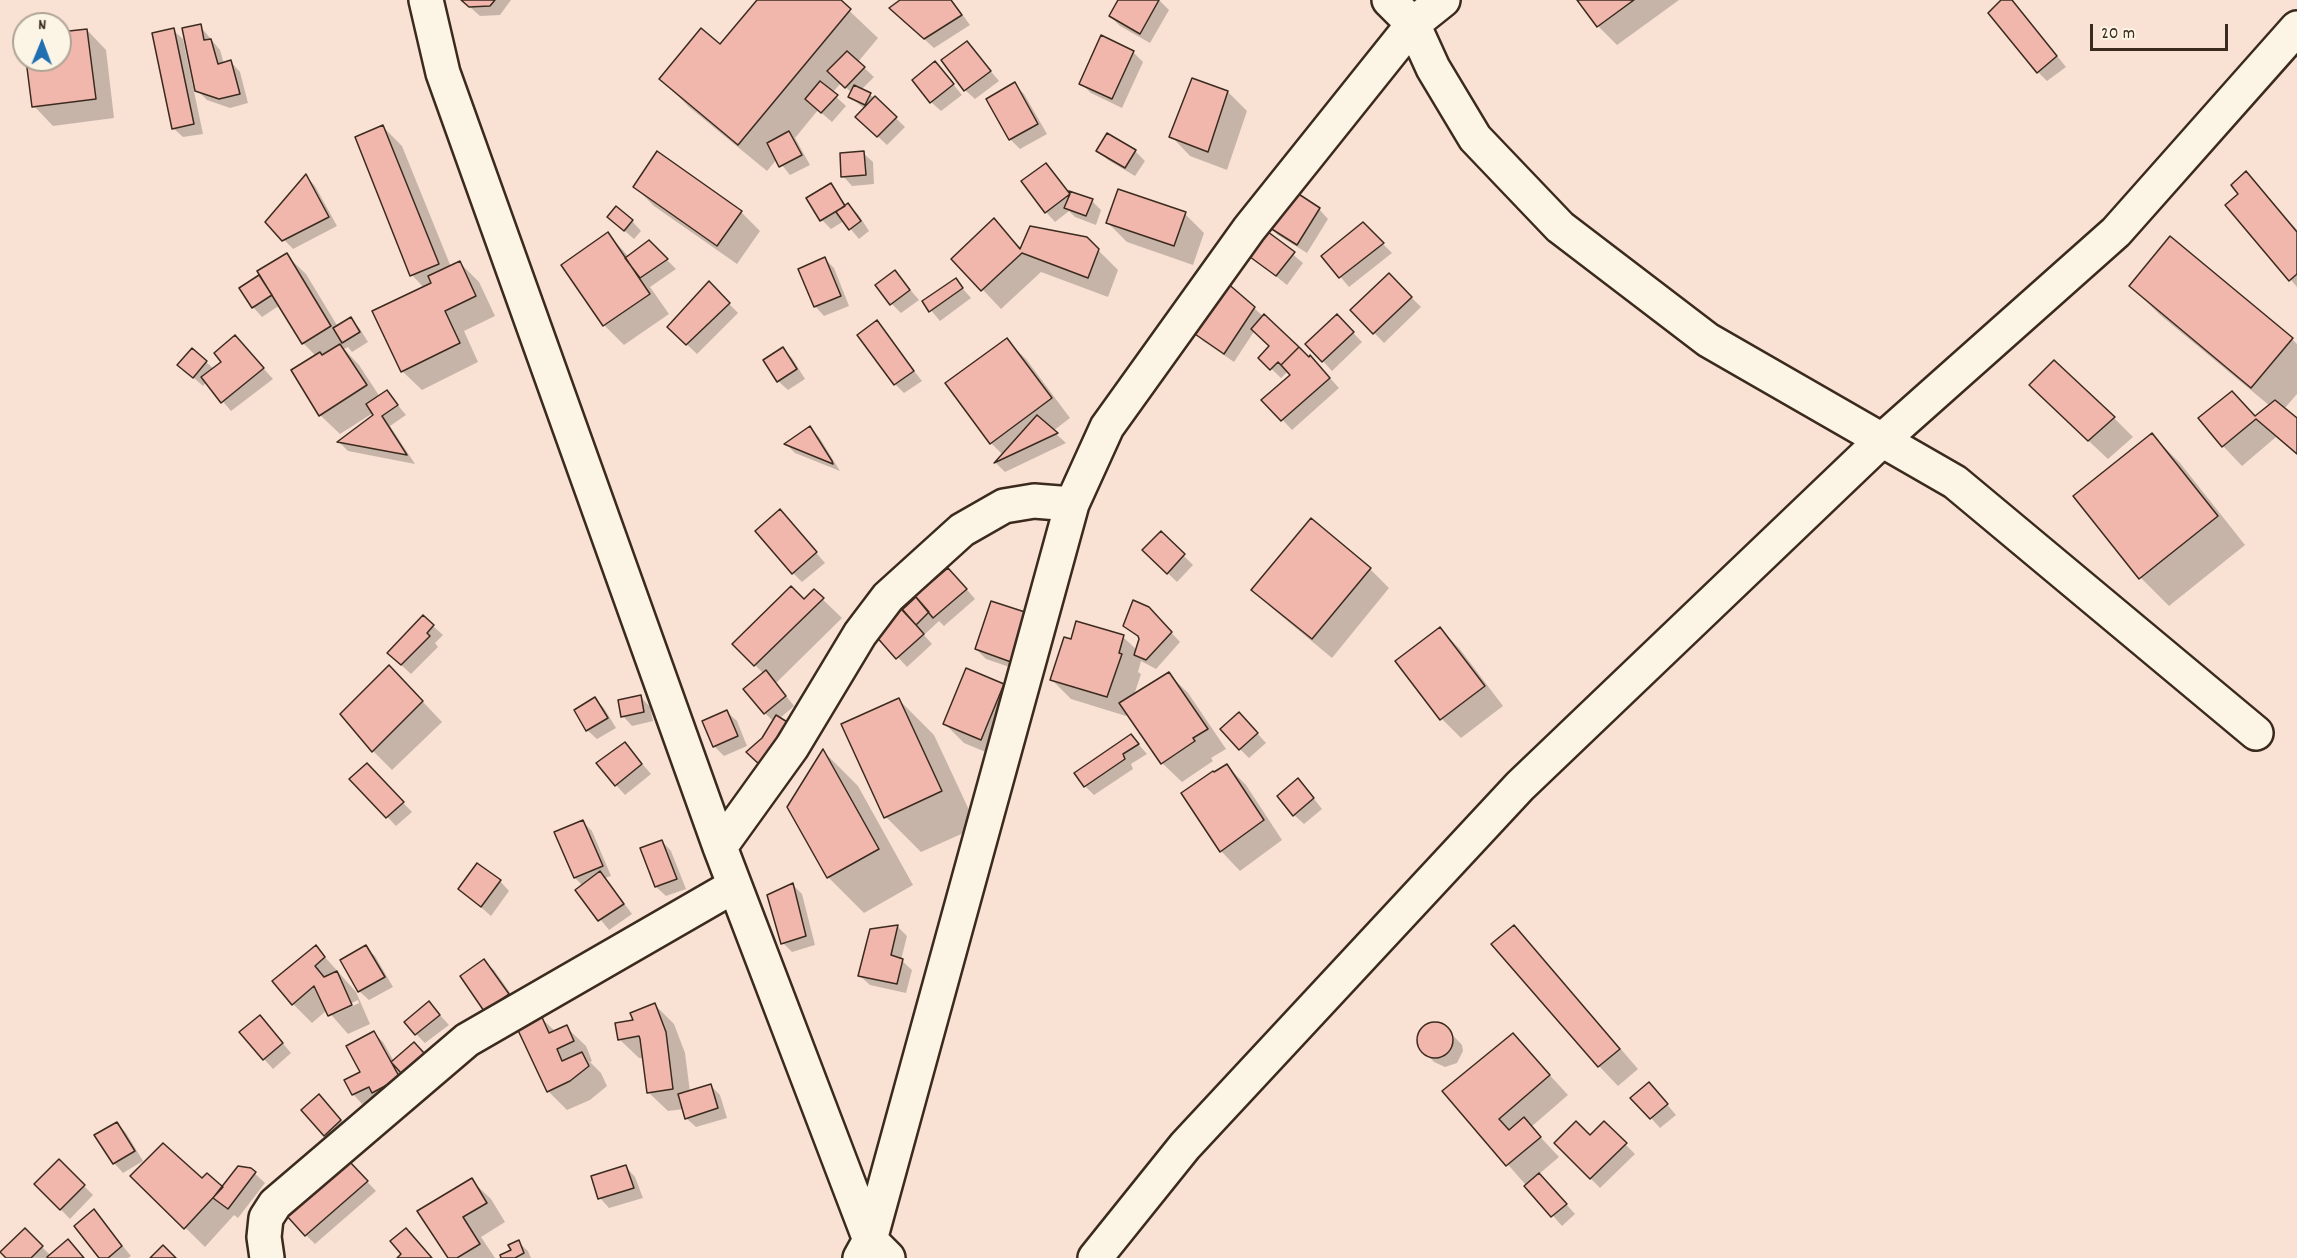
<!DOCTYPE html>
<html>
<head>
<meta charset="utf-8">
<style>
	body { margin:0 }
	#map { position:relative; width:2297px; height:1258px; overflow:hidden; background:#f9e2d4; font-family:Dekko,sans-serif }
	canvas { display:block }
	.north { position:absolute; left:12px; top:12px; width:60px; height:60px; box-sizing:border-box; background:#fcf5e5; border:2px solid #afa495; border-radius:50%; rotate:1deg; font-size:16px; font-weight:700; line-height:24px; text-align:center; color:#3b2a1e }
	.north::after { content:''; display:block; margin:auto; width:21px; height:27px; background:#1f6fb2; clip-path:polygon(50% 0,100% 100%,50% 72%,0 100%) }
	.scale { position:absolute; left:2090px; top:24px; width:138px; height:27px; box-sizing:border-box; border:3px solid #3b2a1e; border-top:0; padding-left:8px; font-size:18px; line-height:21px; white-space:nowrap; color:#3b2a1e; -webkit-text-stroke:4px #fcf5e5; paint-order:stroke }
</style>
</head>
<body>
<div id="map">
<canvas width="2297" height="1258"></canvas>
<div class="north">N</div>
<div class="scale">20 m</div>
</div>
<script>
const context = document.querySelector('canvas').getContext('2d');
context.lineJoin = 'round';
function paint(path, color) { context.fillStyle = color; context.fill(path, 'evenodd'); }
const shape = rows => new Path2D(rows.map(r => 'M' + r).join(''));
function trace(path, color, width, dash) { context.strokeStyle = color; context.lineWidth = width; context.lineCap = dash ? 'butt' : 'round'; context.setLineDash(dash || []); context.stroke(path); }
paint(shape([
	[462,0,511,0,500,15,480,16],
	[759,0,838,0,878,38,858,62,874,77,861,90,875,98,905,127,887,145,857,117,865,109,850,97,852,93,841,83,832,93,846,106,832,122,818,110,795,138,810,165,790,175,777,159,767,171,689,107,661,79,720,46],
	[902,0,952,0,970,25,934,48,900,17],
	[1120,0,1159,0,1169,10,1150,43,1120,26,1110,16],
	[1579,0,1679,0,1617,45,1598,26],
	[2003,0,2011,0,2016,5,2066,67,2047,81,2038,72],
	[200,26,220,50,224,64,231,62,240,72,248,103,230,108,207,100,197,90],
	[87,30,106,50,114,118,53,126,34,106,28,60,60,60,60,33],
	[173,30,183,39,203,134,183,137,173,128],
	[967,43,999,81,975,99,965,90],
	[1133,52,1143,62,1122,108,1091,93,1081,83],
	[944,73,962,95,941,111,931,102],
	[1014,84,1024,94,1047,134,1020,149,1010,139],
	[1228,92,1247,111,1227,170,1190,156,1171,136],
	[383,127,402,146,451,267,459,262,479,282,495,316,464,331,478,362,422,390,402,371,424,288,412,275],
	[1108,134,1135,151,1145,161,1135,176,1108,160,1098,151],
	[863,153,873,162,874,184,852,186,843,176],
	[1046,165,1071,195,1092,201,1101,210,1096,225,1075,217,1069,211,1055,222,1046,212],
	[2246,173,2297,230,2297,287,2227,205,2240,194],
	[306,176,315,186,337,226,293,249,267,222],
	[831,185,847,206,848,205,858,214,869,231,859,239,844,221,831,229,822,220],
	[635,187,741,212,760,231,737,264,654,206],
	[1319,209,1328,219,1307,253,1278,235,1269,226],
	[1185,214,1204,233,1193,265,1127,242,1108,223],
	[994,220,1022,249,1086,238,1118,270,1108,297,1041,272,1001,309,954,259],
	[632,221,641,231,634,239,619,226],
	[1363,224,1392,253,1349,287,1323,256],
	[1265,231,1303,263,1287,285,1248,254],
	[608,234,629,257,649,242,676,269,650,287,669,314,624,345,604,325,563,266],
	[286,255,306,274,338,327,351,319,360,329,368,342,352,352,348,347,344,349,359,365,380,397,387,392,406,415,390,426,415,464,348,451,339,442,375,416,373,413,340,434,320,415,316,356,303,343,280,305,262,317,253,307,259,277,264,281],
	[825,259,834,268,849,306,824,316,815,306],
	[895,272,919,300,901,313,892,304],
	[1389,275,1421,307,1384,343,1353,311],
	[955,280,971,298,940,321,924,302],
	[709,283,738,313,697,354,679,337],
	[2131,286,2292,339,2297,344,2297,394,2284,409,2297,420,2297,455,2276,437,2242,466,2223,446,2232,393,2256,417,2270,406,2159,314],
	[1254,308,1320,367,1339,388,1292,430,1264,400,1292,375,1288,371,1281,378,1260,358,1271,346,1255,330,1234,362,1203,341,1194,332],
	[1337,316,1362,342,1332,371,1307,344],
	[876,322,922,381,904,393,895,384],
	[1006,340,1026,359,1070,418,1053,431,1066,443,1005,472,996,463,1003,455,991,443],
	[244,347,273,379,231,411,206,382,203,386,179,365,206,362,214,369],
	[782,349,792,358,805,379,788,390,778,381],
	[2050,405,2114,418,2133,437,2108,459],
	[810,428,819,437,840,471,795,453,786,444],
	[2152,435,2180,463,2245,545,2169,606,2141,578,2075,496],
	[789,521,825,563,802,582,793,573],
	[1161,533,1193,565,1177,582,1144,550],
	[1370,569,1389,588,1332,658,1273,609,1253,590],
	[958,579,975,599,944,626,939,621,924,635,932,644,907,667,876,634],
	[814,591,842,618,776,683,794,706,779,719,763,739,774,722,765,713,764,674,734,644,804,601],
	[992,603,1021,671,986,659,976,649],
	[423,617,443,635,435,643,438,647,411,674,398,662],
	[1158,618,1180,642,1156,669,1141,661,1138,672,1141,674,1134,695,1169,674,1188,693,1226,749,1211,758,1213,761,1182,782,1162,763,1128,713,1126,716,1071,699,1052,680,1072,641,1123,637,1137,650,1141,640,1124,626],
	[1440,629,1459,648,1503,706,1461,738,1442,719,1398,662],
	[1003,685,1023,705,1000,758,964,743,945,724],
	[408,686,442,722,392,770,373,751],
	[641,697,650,707,653,721,632,726,623,716],
	[595,699,604,708,616,728,597,739,587,730],
	[898,699,934,735,977,827,921,852,886,817],
	[727,712,737,721,747,746,724,756,714,746],
	[1248,723,1266,743,1249,758,1240,749],
	[1131,736,1147,754,1131,764,1133,769,1094,795,1085,786],
	[625,744,651,774,625,795,616,785],
	[823,751,858,786,913,885,864,913,828,877],
	[367,765,412,812,396,826,351,779],
	[1227,766,1246,785,1282,840,1240,871,1221,851,1183,793],
	[1307,790,1322,809,1304,824,1294,815],
	[583,822,592,831,611,876,605,878,632,914,609,930,577,890,583,886,575,878],
	[662,841,671,851,686,889,666,896,656,887,642,848],
	[500,881,509,891,491,916,460,889],
	[793,885,802,894,815,945,792,952,783,943],
	[898,927,907,936,901,960,912,970,906,993,870,985,860,976,871,931],
	[1514,927,1533,947,1638,1069,1618,1086,1599,1066,1494,944],
	[316,947,356,992,370,1024,348,1034,327,1010,312,1023,293,1004],
	[358,1000,359,1003,335,1014,335,1011],
	[365,947,375,956,393,987,369,1000,359,991],
	[484,961,494,970,518,1004,495,1019,485,1010],
	[429,1003,449,1025,425,1043,416,1034],
	[655,1005,674,1024,685,1053,690,1092,711,1086,720,1095,727,1118,696,1127,686,1118,684,1109,668,1111,648,1092,644,1058,639,1058,619,1039,635,1021],
	[540,1017,556,1032,566,1027,586,1046,592,1061,590,1062,601,1073,607,1086,590,1100,567,1110,548,1091],
	[1436,1023,1443,1025,1462,1045,1463,1051,1457,1063,1445,1067,1434,1062,1420,1046,1418,1039,1425,1028],
	[269,1027,291,1053,273,1069,264,1059],
	[374,1033,383,1042,409,1088,362,1104,353,1094,363,1072],
	[1513,1035,1568,1095,1531,1127,1559,1157,1539,1174,1575,1214,1562,1226,1444,1092],
	[1658,1094,1676,1115,1660,1128,1651,1118],
	[328,1105,350,1130,334,1144,325,1135],
	[117,1123,126,1133,143,1161,123,1173,114,1163],
	[1604,1123,1635,1154,1600,1188,1556,1143,1590,1137],
	[59,1161,93,1195,70,1219,36,1184],
	[626,1167,635,1177,643,1198,609,1208,600,1198],
	[250,1169,265,1183,238,1218,234,1215,205,1247,133,1176,222,1189],
	[358,1172,376,1191,315,1244,306,1235],
	[471,1180,491,1199,505,1222,481,1237,495,1258,450,1258],
	[94,1211,131,1256,128,1258,101,1258],
	[25,1230,50,1255,68,1241,84,1258,8,1258],
	[518,1242,528,1251,531,1258,503,1258,513,1251]
]), '#0003');
const building = shape([
	[461,0,495,0,490,6,469,7,461,0],
	[757,0,841,0,851,9,738,145,659,79,701,28,720,44,757,0],
	[900,0,951,0,962,15,924,39,889,8,900,0],
	[1118,0,1159,0,1140,34,1109,16,1118,0],
	[1577,0,1634,0,1597,27,1577,0],
	[2001,0,2012,0,2057,56,2037,73,1988,13,2001,0],
	[201,24,204,40,211,39,218,64,231,60,240,94,219,99,195,91,182,28,201,24],
	[174,28,194,124,172,129,152,33,174,28],
	[87,29,96,99,32,107,26,60,60,60,60,32,87,29],
	[1101,35,1134,51,1112,99,1079,84,1101,35],
	[967,41,991,71,964,91,941,60,967,41],
	[847,51,865,67,845,88,827,71,847,51],
	[935,61,954,84,930,103,912,80,935,61],
	[1192,78,1228,91,1208,152,1169,137,1192,78],
	[820,81,838,95,821,113,805,99,820,81],
	[1015,82,1038,124,1009,140,986,99,1015,82],
	[854,85,871,93,865,105,848,97,854,85],
	[875,96,897,117,877,137,855,117,875,96],
	[383,125,439,264,410,276,355,137,383,125],
	[789,131,802,155,779,167,767,143,789,131],
	[1107,133,1136,150,1125,168,1096,151,1107,133],
	[657,151,742,211,717,246,633,187,657,151],
	[864,151,866,175,841,177,840,153,864,151],
	[1046,163,1070,194,1045,213,1021,181,1046,163],
	[2246,171,2297,232,2297,274,2289,281,2225,205,2238,194,2231,185,2246,171],
	[306,174,329,217,282,241,265,222,306,174],
	[831,183,845,206,820,221,806,198,831,183],
	[1118,189,1186,212,1174,246,1106,223,1118,189],
	[1291,189,1320,208,1297,245,1267,226,1291,189],
	[1069,191,1093,199,1086,216,1064,208,1070,194,1069,191],
	[848,203,861,221,849,230,836,212,848,203],
	[616,206,633,220,624,231,607,217,616,206],
	[994,218,1020,249,1030,226,1087,237,1099,249,1088,278,1022,253,981,291,951,259,994,218],
	[1363,222,1384,243,1339,278,1321,256,1363,222],
	[1264,229,1295,252,1276,276,1246,254,1264,229],
	[608,232,650,294,603,326,561,265,608,232],
	[2170,236,2293,338,2251,388,2129,286,2170,236],
	[649,240,668,259,640,278,625,258,649,240],
	[287,253,331,326,302,344,257,271,287,253],
	[825,257,841,296,814,307,798,269,825,257],
	[460,261,476,296,445,311,460,343,401,372,372,311,431,283,428,276,460,261],
	[895,270,910,290,890,305,875,285,895,270],
	[1389,273,1412,297,1373,334,1350,310,1389,273],
	[259,275,272,295,252,308,239,288,259,275],
	[956,278,963,288,929,312,922,301,956,278],
	[709,281,730,303,686,345,667,327,709,281],
	[1226,282,1255,307,1224,354,1192,332,1226,282],
	[1264,314,1299,347,1281,365,1278,362,1270,370,1258,358,1269,346,1251,329,1264,314],
	[1337,314,1354,332,1322,362,1305,344,1337,314],
	[351,317,360,332,342,343,333,328,351,317],
	[877,320,914,371,894,385,857,335,877,320],
	[235,335,264,368,221,403,201,377,221,362,214,353,235,335],
	[1007,338,1052,398,990,444,945,383,1007,338],
	[340,344,367,385,319,416,291,370,320,352,322,355,340,344],
	[783,347,797,369,777,382,763,360,783,347],
	[1299,347,1309,357,1310,355,1330,378,1281,421,1261,400,1290,375,1281,365,1299,347],
	[192,348,207,361,193,378,177,365,192,348],
	[2054,360,2115,417,2088,441,2029,385,2054,360],
	[387,390,398,405,382,416,407,455,337,442,373,415,366,404,387,390],
	[2232,391,2255,416,2275,400,2297,418,2297,454,2256,419,2222,447,2198,418,2232,391],
	[1037,415,1058,433,994,463,995,462,1037,415],
	[810,426,832,461,833,464,784,444,810,426],
	[2152,433,2218,516,2139,579,2073,496,2152,433],
	[780,509,817,552,792,574,755,531,780,509],
	[1311,518,1371,568,1312,639,1251,590,1311,518],
	[1161,531,1185,554,1167,574,1142,550,1161,531],
	[948,568,967,589,933,618,915,596,948,568],
	[791,586,804,599,814,589,824,598,754,666,732,644,791,586],
	[916,597,929,612,916,625,902,610,916,597],
	[1133,600,1149,607,1172,632,1146,660,1134,655,1139,639,1138,636,1123,626,1133,600],
	[991,601,1028,613,1011,662,975,649,991,601],
	[902,609,924,634,896,659,874,634,902,609],
	[423,615,434,625,427,633,430,636,401,665,387,653,423,615],
	[1076,621,1124,635,1119,653,1122,654,1107,697,1050,680,1064,637,1071,639,1076,621],
	[1440,627,1485,686,1440,720,1395,661,1440,627],
	[389,665,423,701,372,752,340,714,389,665],
	[966,668,1004,684,981,740,943,724,966,668],
	[766,670,786,696,764,714,743,689,766,670],
	[1169,672,1208,729,1193,738,1195,741,1161,764,1119,703,1169,672],
	[641,695,644,712,621,717,618,700,641,695],
	[595,697,608,718,586,731,574,710,595,697],
	[899,698,942,791,884,818,841,724,899,698],
	[727,710,738,736,713,747,702,721,727,710],
	[1239,712,1258,733,1239,750,1220,729,1239,712],
	[776,715,797,728,761,766,746,752,762,738,776,715],
	[1131,734,1139,744,1123,754,1125,759,1084,787,1074,773,1131,734],
	[625,742,642,764,615,786,596,763,625,742],
	[823,749,879,849,827,878,787,807,823,749],
	[367,763,404,802,386,818,349,779,367,763],
	[1227,764,1264,820,1220,852,1181,793,1213,771,1214,772,1227,764],
	[1298,778,1314,798,1293,816,1277,796,1298,778],
	[583,820,603,866,574,878,554,832,583,820],
	[662,840,677,879,655,887,640,848,662,840],
	[477,863,501,880,481,907,458,889,477,863],
	[600,871,624,904,598,921,575,890,600,871],
	[793,883,806,936,781,944,767,895,793,883],
	[898,925,891,955,903,959,897,984,858,976,870,929,898,925],
	[1514,925,1620,1049,1598,1067,1491,944,1514,925],
	[316,945,325,957,315,966,324,977,337,971,352,1005,328,1016,314,986,292,1005,272,981,316,945],
	[366,945,385,977,358,992,340,960,366,945],
	[484,959,509,994,484,1011,460,976,484,959],
	[429,1001,440,1015,415,1035,404,1022,429,1001],
	[655,1003,666,1032,673,1089,647,1093,640,1039,639,1036,618,1040,615,1023,633,1020,630,1013,655,1003],
	[260,1015,283,1043,263,1060,239,1032,260,1015],
	[541,1015,549,1033,567,1025,574,1041,557,1049,562,1061,582,1052,589,1066,570,1081,547,1092,516,1026,541,1015],
	'1417 1040a18 18 0 1 1 36 0a18 18 0 1 1-36 0Z',
	[374,1031,400,1078,372,1093,369,1087,352,1095,344,1080,360,1072,346,1046,374,1031],
	[1513,1033,1550,1075,1499,1119,1509,1130,1524,1117,1541,1137,1506,1166,1442,1091,1513,1033],
	[414,1042,435,1065,413,1086,391,1062,414,1042],
	[1649,1082,1668,1104,1650,1119,1630,1098,1649,1082],
	[711,1084,718,1108,685,1119,678,1094,711,1084],
	[319,1094,341,1120,324,1136,301,1110,319,1094],
	[1576,1121,1590,1135,1604,1121,1627,1143,1590,1179,1554,1143,1576,1121],
	[117,1122,135,1151,113,1164,94,1135,117,1122],
	[163,1143,202,1178,207,1173,223,1187,184,1229,130,1176,163,1143],
	[59,1159,85,1185,60,1210,34,1184,59,1159],
	[349,1161,368,1181,305,1236,286,1215,349,1161],
	[626,1165,634,1188,598,1199,591,1176,626,1165],
	[238,1166,251,1168,256,1172,228,1209,213,1198,238,1166],
	[1539,1173,1567,1204,1551,1217,1524,1186,1539,1173],
	[472,1178,487,1203,463,1217,480,1244,457,1258,448,1258,417,1211,472,1178],
	[94,1209,122,1246,108,1258,99,1258,74,1226,94,1209],
	[25,1228,43,1246,31,1258,6,1258,0,1252,25,1228],
	[406,1228,432,1258,397,1258,401,1254,390,1241,406,1228],
	[68,1239,84,1258,48,1258,47,1257,68,1239],
	[519,1240,524,1253,515,1258,501,1258,500,1255,511,1250,508,1245,519,1240],
	[163,1245,176,1258,150,1258,163,1245]
]);
paint(building, '#f1b7ad');
trace(building, '#3b2a1e', 1.5);
const minor = shape([
	[426,0,443,73,720,847,870,1240,888,1258],
	[1389,0,1413,24,1433,68,1475,138,1560,227,1708,340,1955,482,2256,733],
	[720,847,792,747,860,634,888,597,962,530,1004,506,1034,501,1072,504],
	[267,1258,264,1237,266,1218,275,1204,467,1040,734,886],
	[860,1258,870,1240,1072,504,1107,427,1249,229,1413,24,1443,0]
]);
const major = shape([
	[1095,1258,1185,1146,1520,786,1881,441,2116,232,2297,28]
]);
trace(minor, '#3b2a1e', 38);
trace(major, '#3b2a1e', 38);
trace(minor, '#fcf5e5', 33);
trace(major, '#fcf5e5', 33);
</script>
</body>
</html>
